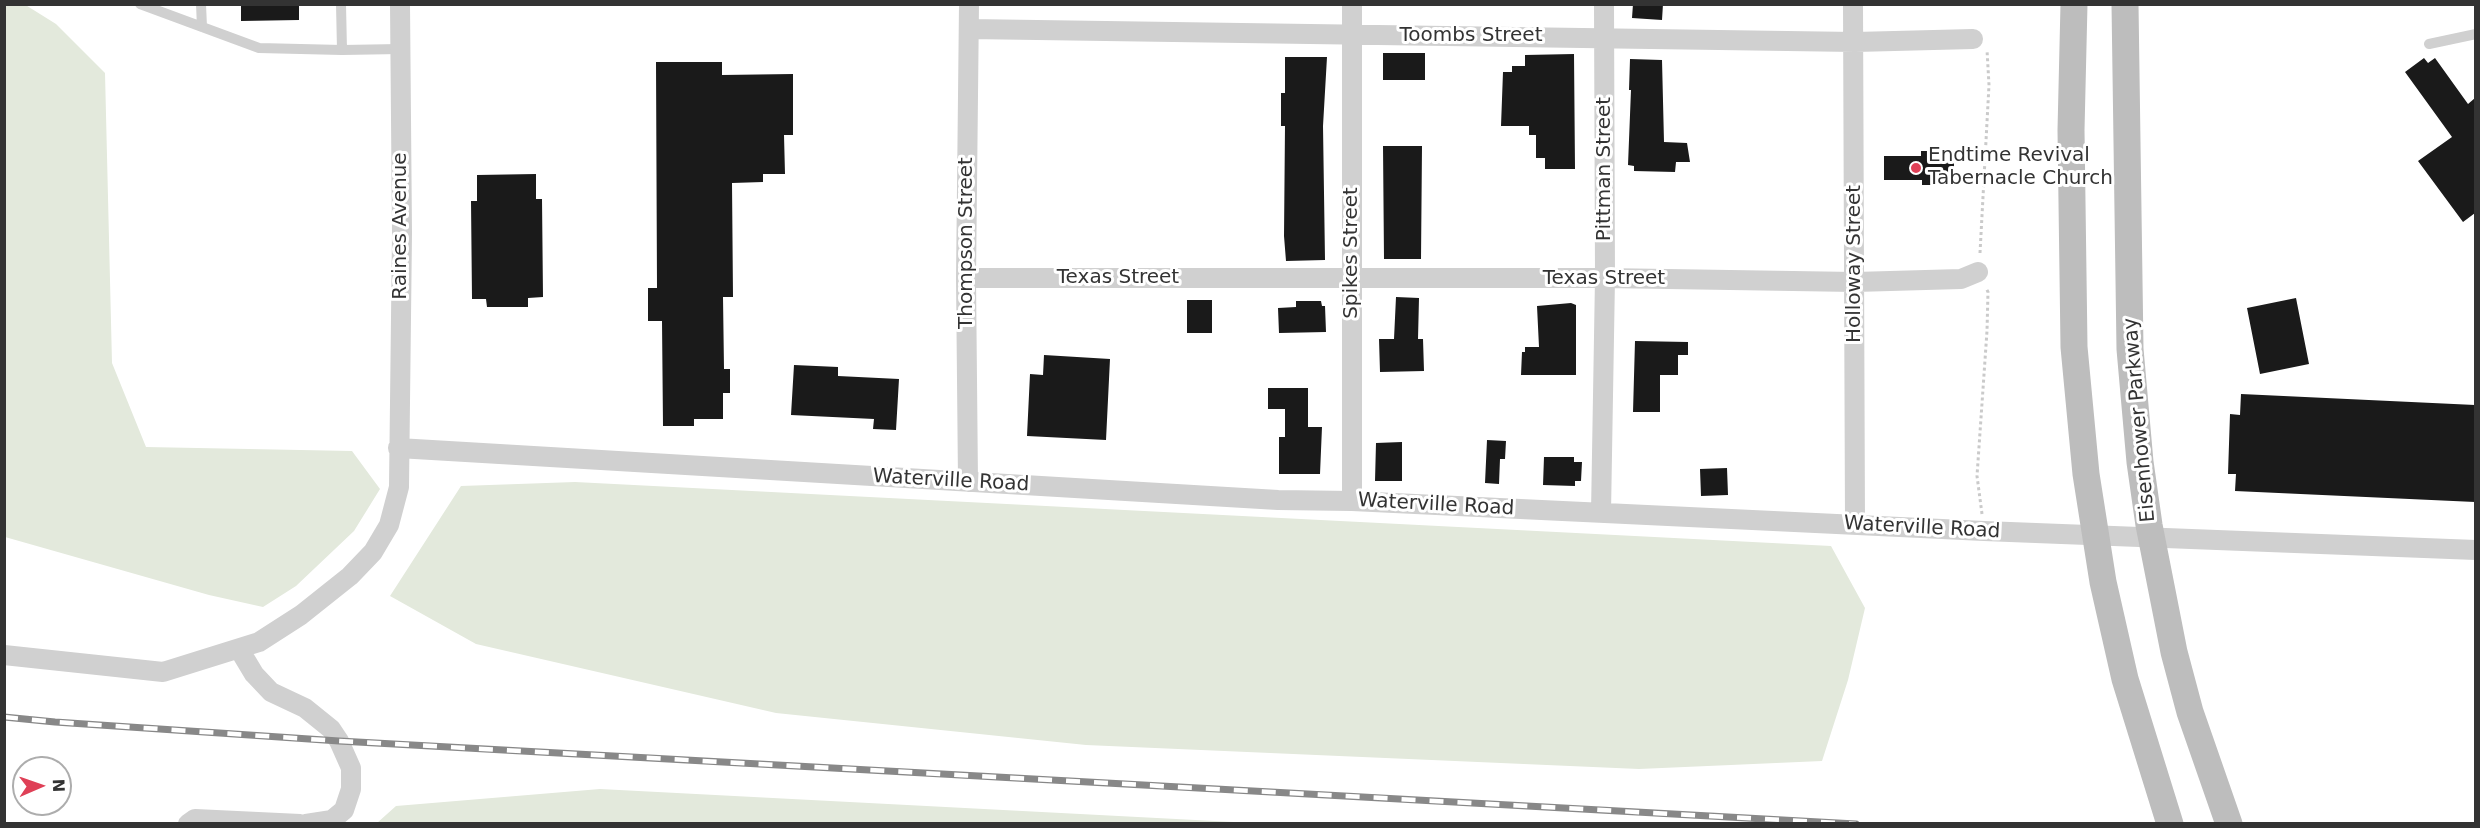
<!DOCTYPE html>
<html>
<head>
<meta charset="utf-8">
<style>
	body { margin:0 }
	#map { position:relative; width:2480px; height:828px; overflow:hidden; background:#fff; font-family:"DejaVu Sans",sans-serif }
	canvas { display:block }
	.frame { position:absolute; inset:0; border:6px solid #333; pointer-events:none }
	.north { position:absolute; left:12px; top:756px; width:60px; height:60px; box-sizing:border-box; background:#fff; border:2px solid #adadad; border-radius:50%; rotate:88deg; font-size:16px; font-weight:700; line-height:24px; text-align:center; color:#333 }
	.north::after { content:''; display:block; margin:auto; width:21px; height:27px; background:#df4057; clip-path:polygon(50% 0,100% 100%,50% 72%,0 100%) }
</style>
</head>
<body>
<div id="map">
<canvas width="2480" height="828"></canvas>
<div class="frame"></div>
<div class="north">N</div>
</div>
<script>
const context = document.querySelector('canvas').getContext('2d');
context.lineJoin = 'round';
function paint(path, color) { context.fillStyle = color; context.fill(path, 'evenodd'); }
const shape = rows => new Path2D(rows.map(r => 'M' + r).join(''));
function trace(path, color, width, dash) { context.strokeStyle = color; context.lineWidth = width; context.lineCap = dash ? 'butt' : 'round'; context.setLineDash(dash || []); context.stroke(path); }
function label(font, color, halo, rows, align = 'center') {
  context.font = font + ' "DejaVu Sans",sans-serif'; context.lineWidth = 6; context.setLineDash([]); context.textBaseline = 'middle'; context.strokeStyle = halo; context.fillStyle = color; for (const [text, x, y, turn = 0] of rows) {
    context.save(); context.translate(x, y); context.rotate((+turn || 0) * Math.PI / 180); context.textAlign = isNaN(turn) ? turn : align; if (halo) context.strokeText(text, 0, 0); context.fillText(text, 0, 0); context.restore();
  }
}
paint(shape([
	[24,4,56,24,105,73,112,363,146,447,352,451,380,489,354,531,296,586,263,607,209,595,5,537,4,5],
	[575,482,1831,546,1865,608,1848,680,1822,761,1639,769,1086,745,776,713,476,644,390,596,461,486],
	[600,789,1253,823,377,823,396,806]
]), '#e3e9dc');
paint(shape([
	[241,4,299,4,299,20,241,21],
	[1633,4,1663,4,1662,20,1632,18],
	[1383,53,1425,53,1425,80,1383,80],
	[1574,54,1575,169,1545,169,1545,158,1536,158,1536,135,1529,135,1529,126,1501,126,1503,72,1512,72,1512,66,1525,66,1525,55],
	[1285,57,1327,57,1323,126,1325,260,1286,261,1284,236,1285,126,1281,126,1281,93,1285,93],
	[2424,58,2428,63,2435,58,2468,104,2475,98,2475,213,2463,222,2418,161,2452,137,2405,72],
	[1630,59,1662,60,1664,142,1687,143,1690,162,1676,162,1675,172,1634,171,1634,166,1628,165,1631,90,1629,90],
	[656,62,722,62,722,75,793,74,793,135,784,135,785,174,763,174,763,182,732,183,733,297,723,297,724,369,730,369,730,393,723,393,723,419,694,419,694,426,663,426,662,321,648,321,648,288,657,288],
	[1383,146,1422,146,1421,259,1384,259],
	[1921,151,1954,151,1954,185,1922,185,1922,180,1884,180,1884,156,1921,156],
	[536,174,536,199,542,199,543,297,528,298,528,307,487,307,486,299,472,299,471,201,477,201,477,175],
	[1396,297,1419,298,1418,339,1423,339,1424,371,1380,372,1379,339,1394,339],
	[2296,298,2309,364,2260,374,2247,308],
	[1187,300,1212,300,1212,333,1187,333],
	[1296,301,1321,301,1322,306,1325,306,1326,332,1279,333,1278,308,1296,307],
	[1571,303,1576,305,1576,375,1521,375,1522,352,1525,352,1525,347,1539,347,1537,306],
	[1635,341,1688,342,1688,355,1678,355,1678,375,1660,375,1660,412,1633,412],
	[1044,355,1110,359,1106,440,1027,436,1030,374,1043,375],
	[794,365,838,367,838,376,899,379,896,430,873,429,874,419,791,415],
	[1268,388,1308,388,1308,427,1322,427,1320,474,1279,474,1279,437,1285,437,1285,409,1268,409],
	[2241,394,2475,405,2475,502,2235,491,2236,474,2228,474,2230,414,2240,415],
	[1487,440,1506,441,1505,459,1500,459,1499,484,1485,483],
	[1402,442,1402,481,1375,481,1376,443],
	[1544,457,1574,457,1574,462,1582,462,1581,481,1575,481,1575,486,1543,485],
	[1727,468,1728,495,1701,496,1700,469]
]), '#1a1a1a');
trace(shape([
	[1980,253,1989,85,1987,50],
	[1982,514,1977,476,1987,331,1988,292,1986,288]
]), '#cacaca', 3, [3, 3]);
trace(shape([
	[140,4,259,48,342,50],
	[201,4,202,27],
	[341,4,342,50,400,49],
	[2429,44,2476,34]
]), '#d0d0d0', 10);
trace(shape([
	[1853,4,1855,524],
	[969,29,1855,42,1973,39],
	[966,278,1605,278,1855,282,1961,279,1978,272],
	[398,448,1278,500,1352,501,1984,531,2476,550],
	[968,482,966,278,969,4],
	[1352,501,1352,4],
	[1601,513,1605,278,1604,4],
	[239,649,254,674,271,692,305,708,331,729,339,741,351,768,351,789,344,810,332,820,306,824],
	[4,655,163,672,259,642,301,615,350,576,373,552,389,525,399,487,402,233,400,4],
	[188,824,195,819,300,824]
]), '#d0d0d0', 20);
trace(shape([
	[2074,4,2071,130,2074,347,2086,474,2103,582,2125,679,2170,824],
	[2125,4,2130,349,2140,462,2149,525,2174,652,2190,712,2229,824]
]), '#bdbdbd', 27);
const rail = shape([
	[4,717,55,722,339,741,1856,824]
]);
trace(rail, '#888', 7);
trace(rail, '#fff', 4.5, [14]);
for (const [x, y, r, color] of [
	[1916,168,6,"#df4057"]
]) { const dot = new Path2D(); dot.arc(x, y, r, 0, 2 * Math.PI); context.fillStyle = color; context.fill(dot); trace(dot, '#fff', 2); }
label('20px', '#333', '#fff', [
	["Toombs Street",1471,36],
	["Pittman Street",1605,169,-90],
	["Raines Avenue",401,226,-90],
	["Thompson Street",967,243,-90],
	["Spikes Street",1352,253,-90],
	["Holloway Street",1855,264,-90],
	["Texas Street",1118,278],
	["Texas Street",1604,279],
	["Eisenhower Parkway",2140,420,-95],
	["Waterville Road",951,481,3],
	["Waterville Road",1436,505,3],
	["Waterville Road",1922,528,3]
]);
label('20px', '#333', '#fff', [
	["Endtime Revival",1928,156],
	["Tabernacle Church",1928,179]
], 'left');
</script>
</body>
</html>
